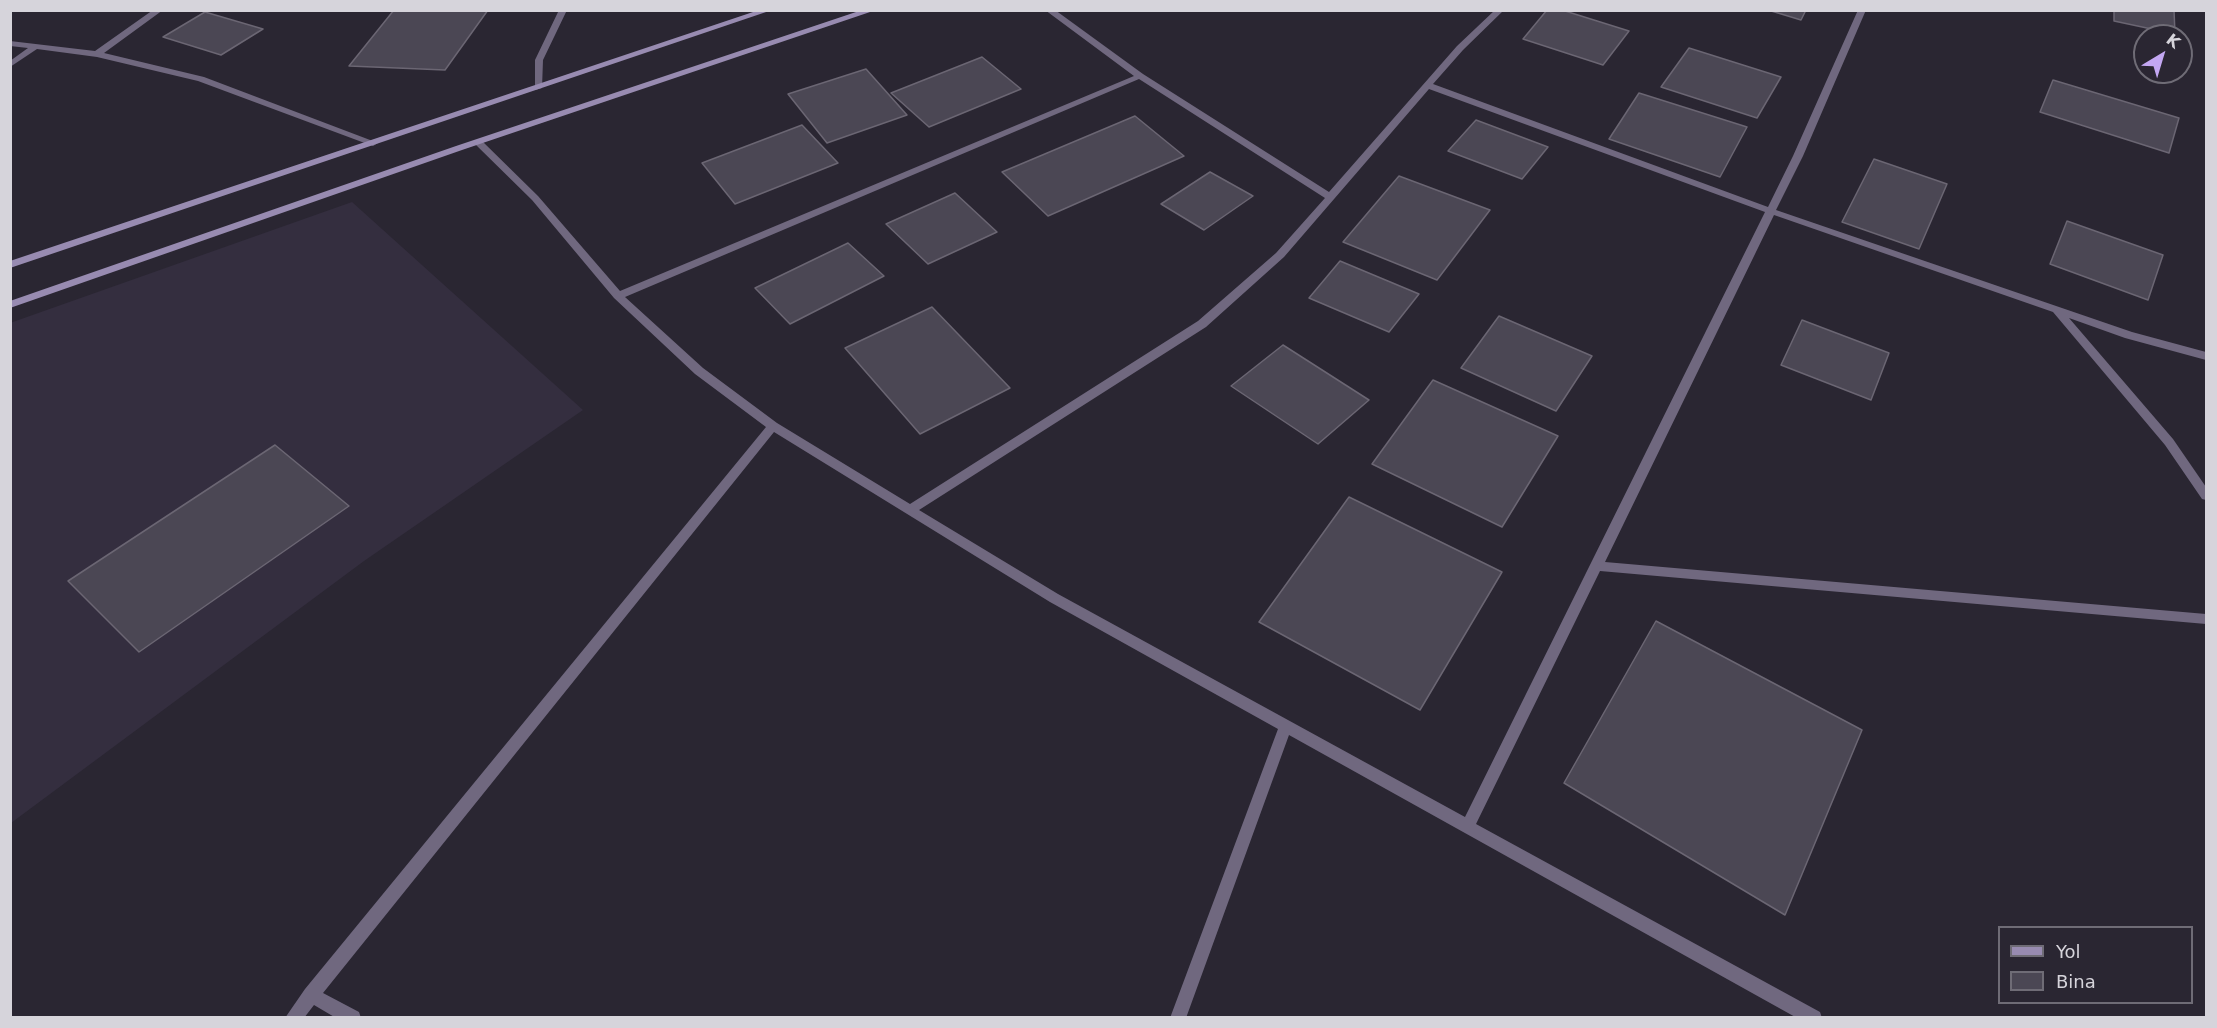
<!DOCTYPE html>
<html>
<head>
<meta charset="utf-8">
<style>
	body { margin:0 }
	#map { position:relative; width:2217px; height:1028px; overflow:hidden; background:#2a2632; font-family:"DejaVu Sans",sans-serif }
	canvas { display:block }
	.frame { position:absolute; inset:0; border:12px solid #d6d4db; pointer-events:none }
	.legend { position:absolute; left:1998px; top:926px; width:195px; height:78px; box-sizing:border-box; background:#2a2632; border:2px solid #6f6c76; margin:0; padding:8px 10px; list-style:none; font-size:18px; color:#d6d4db }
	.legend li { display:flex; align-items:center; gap:12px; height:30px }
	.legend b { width:30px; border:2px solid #6f6c76 }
	.north { position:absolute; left:2133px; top:24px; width:60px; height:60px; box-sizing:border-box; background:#2a2632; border:2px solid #6f6c76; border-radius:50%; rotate:38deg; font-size:16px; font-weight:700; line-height:24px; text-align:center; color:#d6d4db }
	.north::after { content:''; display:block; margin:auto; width:21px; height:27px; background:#c3a7f2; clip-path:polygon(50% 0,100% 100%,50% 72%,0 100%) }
</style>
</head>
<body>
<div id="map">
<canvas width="2217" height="1028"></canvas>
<div class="frame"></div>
<ul class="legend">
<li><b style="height:8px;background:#988bb1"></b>Yol</li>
<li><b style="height:16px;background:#4b4754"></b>Bina</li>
</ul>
<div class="north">K</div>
</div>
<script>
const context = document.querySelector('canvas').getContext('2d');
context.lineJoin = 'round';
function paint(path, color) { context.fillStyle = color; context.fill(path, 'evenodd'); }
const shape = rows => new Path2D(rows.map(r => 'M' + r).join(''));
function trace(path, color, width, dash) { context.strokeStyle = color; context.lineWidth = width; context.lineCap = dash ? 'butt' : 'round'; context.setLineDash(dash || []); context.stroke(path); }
paint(shape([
	[352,202,583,410,364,561,11,823,10,323]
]), '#342e3f');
const building = shape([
	[394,10,488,10,445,70,349,66,394,10],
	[1547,10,1562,10,1629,31,1603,65,1523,39,1547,10],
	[1768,10,1806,10,1801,20,1768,10],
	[2114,10,2174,10,2175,34,2114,21,2114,10],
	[205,12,263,29,221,55,163,37,205,12],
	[1689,48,1781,77,1757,118,1661,87,1689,48],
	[982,57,1021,89,929,127,891,93,982,57],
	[866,69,907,115,827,143,788,94,866,69],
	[2053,80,2179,118,2169,153,2040,112,2053,80],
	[1639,93,1747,127,1720,177,1609,139,1639,93],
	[1135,116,1184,156,1048,216,1002,172,1135,116],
	[1476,120,1548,147,1522,179,1448,151,1476,120],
	[802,125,838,163,735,204,702,163,802,125],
	[1874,159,1947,184,1919,249,1842,222,1874,159],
	[1210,172,1253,196,1204,230,1161,204,1210,172],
	[1399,176,1490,210,1437,280,1343,242,1399,176],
	[955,193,997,232,928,264,886,224,955,193],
	[2067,221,2163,255,2148,300,2050,264,2067,221],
	[848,243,884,276,790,324,755,288,848,243],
	[1340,261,1419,294,1389,332,1309,298,1340,261],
	[932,307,1010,388,920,434,845,348,932,307],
	[1499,316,1592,356,1556,411,1461,368,1499,316],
	[1802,320,1889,353,1871,400,1781,365,1802,320],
	[1283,345,1369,400,1318,444,1231,386,1283,345],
	[1433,380,1558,436,1502,527,1372,464,1433,380],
	[275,445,349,506,139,652,68,581,275,445],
	[1349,497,1502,572,1420,710,1259,622,1349,497],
	[1656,621,1862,730,1785,915,1564,783,1656,621]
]);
paint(building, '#4b4754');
trace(building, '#6b6673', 1.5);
paint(shape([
	[153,10,163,10,104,53,204,77,378,143,373,146,370,145,198,81,97,57,37,49,10,67,10,61,28,48,10,46,10,41,95,51,153,10],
	[559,10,567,10,543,60,542,88,535,90,535,60,559,10],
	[1045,10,1055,10,1143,74,1329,192,1457,46,1495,10,1504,10,1463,50,1433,84,1768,207,1793,156,1858,10,1866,10,1803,156,1776,210,2132,332,2206,352,2206,360,2125,338,2069,318,2173,439,2206,487,2206,500,2202,499,2165,445,2053,312,1774,215,1605,562,2206,614,2206,624,1600,571,1476,824,1820,1012,1822,1018,1797,1018,1289,735,1186,1018,1170,1018,1278,729,1050,602,774,432,323,993,359,1012,361,1018,336,1018,314,1005,304,1018,285,1018,305,989,766,427,695,374,614,298,532,200,475,144,475,140,481,140,538,196,620,291,1134,76,1045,10],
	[1139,79,1325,198,1276,253,1198,321,910,504,777,423,703,368,625,297,1139,79],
	[1429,89,1765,212,1465,817,1058,594,919,510,1206,327,1284,257,1429,89]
]), '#70687f');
paint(shape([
	[759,10,772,10,10,268,10,261,759,10],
	[862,10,876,10,462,150,10,308,10,301,456,146,862,10]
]), '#988bb1');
</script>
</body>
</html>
